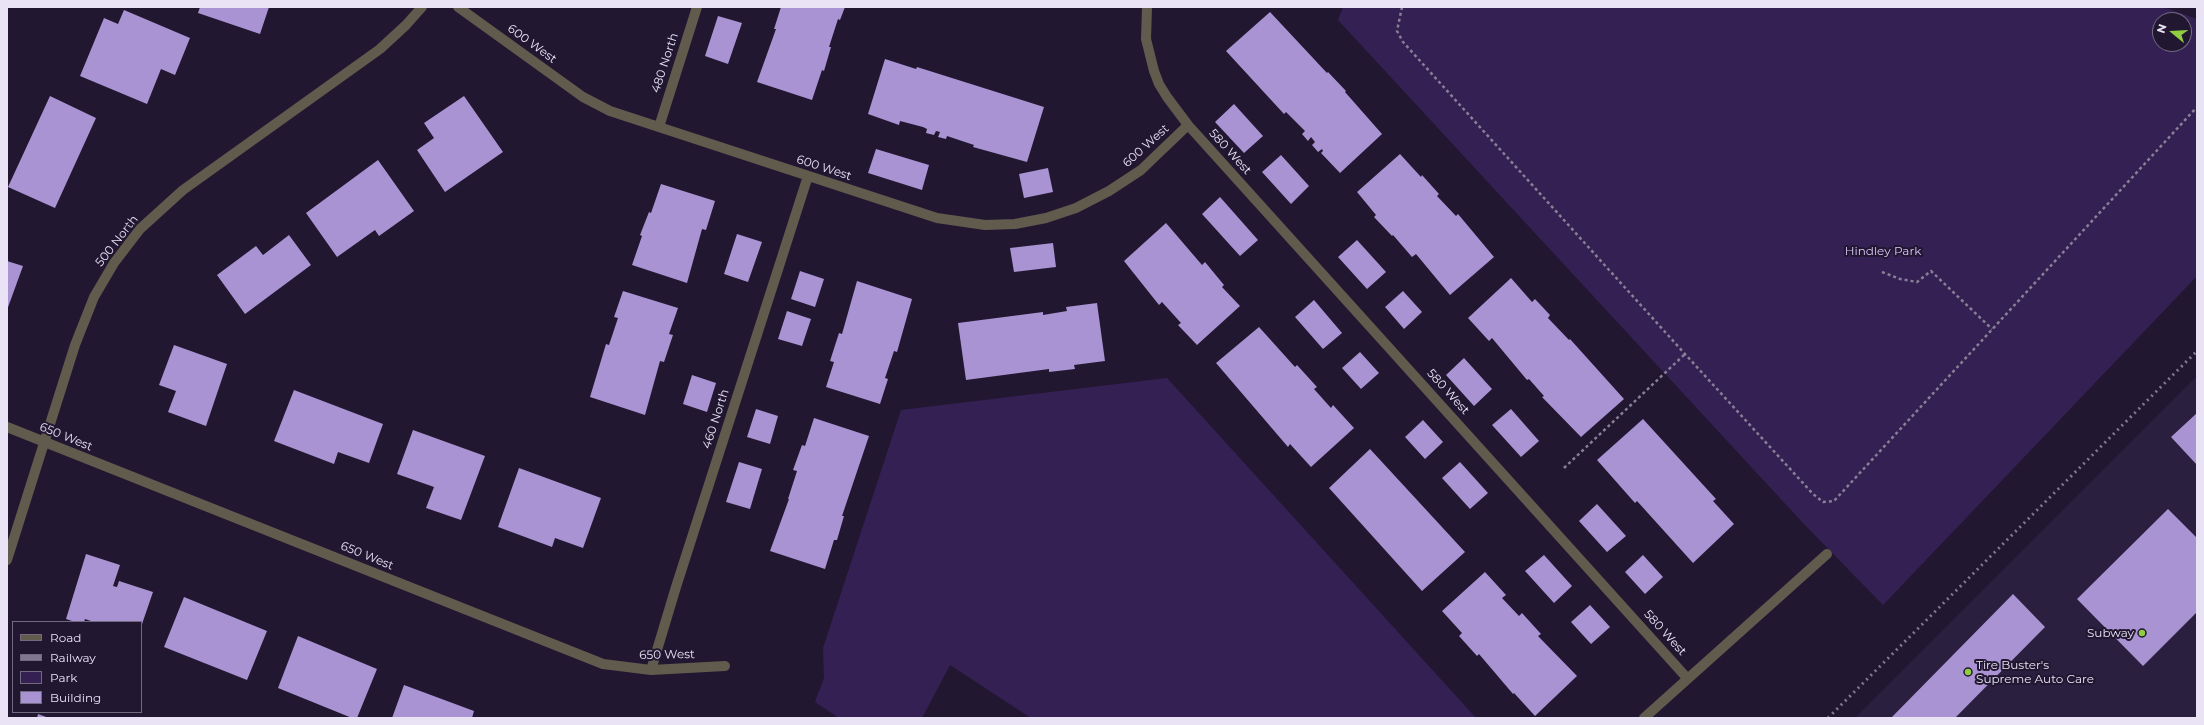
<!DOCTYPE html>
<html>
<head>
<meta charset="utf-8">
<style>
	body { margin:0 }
	#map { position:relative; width:2204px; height:725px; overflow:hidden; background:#211731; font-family:Montserrat,sans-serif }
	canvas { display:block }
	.frame { position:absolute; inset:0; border:8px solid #e9e3f5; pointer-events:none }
	.legend { position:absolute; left:12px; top:621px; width:130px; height:92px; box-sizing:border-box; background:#211731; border:1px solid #71697f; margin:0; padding:5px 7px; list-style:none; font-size:12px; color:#e9e3f5 }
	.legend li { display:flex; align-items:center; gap:8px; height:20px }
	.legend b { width:20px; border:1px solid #71697f }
	.north { position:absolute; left:2152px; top:12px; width:40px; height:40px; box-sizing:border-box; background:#211731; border:1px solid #71697f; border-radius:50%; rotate:288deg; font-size:11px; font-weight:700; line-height:16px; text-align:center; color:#e9e3f5 }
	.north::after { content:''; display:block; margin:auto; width:14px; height:18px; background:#91cd40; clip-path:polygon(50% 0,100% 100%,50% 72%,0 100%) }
</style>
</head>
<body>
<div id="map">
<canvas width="2204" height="725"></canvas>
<div class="frame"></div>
<ul class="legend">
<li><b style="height:5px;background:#605b4d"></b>Road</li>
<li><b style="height:5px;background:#80788e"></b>Railway</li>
<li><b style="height:11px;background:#352054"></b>Park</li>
<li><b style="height:11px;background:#a993d3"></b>Building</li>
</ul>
<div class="north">N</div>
</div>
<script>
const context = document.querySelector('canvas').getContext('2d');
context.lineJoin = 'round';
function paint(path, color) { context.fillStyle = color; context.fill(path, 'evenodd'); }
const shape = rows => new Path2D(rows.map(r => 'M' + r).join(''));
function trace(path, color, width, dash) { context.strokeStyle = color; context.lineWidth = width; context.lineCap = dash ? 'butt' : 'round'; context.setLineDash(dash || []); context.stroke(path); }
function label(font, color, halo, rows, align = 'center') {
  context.font = font + ' Montserrat,sans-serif'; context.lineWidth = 4; context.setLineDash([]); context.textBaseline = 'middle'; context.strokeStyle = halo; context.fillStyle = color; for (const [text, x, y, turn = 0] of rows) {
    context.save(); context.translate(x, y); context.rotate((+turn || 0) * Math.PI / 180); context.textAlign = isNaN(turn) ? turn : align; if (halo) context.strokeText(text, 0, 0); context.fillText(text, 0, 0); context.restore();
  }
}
paint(shape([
	[2197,376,2197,718,1855,718]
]), '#2b1f3f');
paint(shape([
	[1343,7,2163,7,2197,19,2197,276,1883,605,1803,523,1338,20],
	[2160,20,2184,20,2184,44,2160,44],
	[1167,378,1476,718,1031,718,950,665,922,718,839,718,815,702,824,678,823,648,901,410]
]), '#352054');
paint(shape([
	[200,7,269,7,260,34,198,13],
	[781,7,845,7,840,20,838,19,829,47,831,47,824,71,822,70,812,100,757,82,776,29,774,29],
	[124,10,190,38,175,75,161,69,147,104,80,76,104,18,118,24],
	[1270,12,1327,73,1328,72,1346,91,1345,92,1382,134,1340,173,1321,153,1323,151,1322,149,1318,152,1312,145,1315,142,1311,137,1308,141,1302,134,1305,131,1286,112,1284,114,1226,51],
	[718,16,742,23,728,64,705,56],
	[885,59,916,69,917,67,1044,107,1027,162,973,147,974,145,947,136,946,139,938,137,940,132,936,131,934,135,926,133,927,129,923,127,900,121,899,125,868,114],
	[50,96,96,118,55,208,8,187],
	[464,96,503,152,445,192,417,150,434,138,424,123],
	[1234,104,1263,136,1244,153,1215,122],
	[876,149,929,165,922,190,868,173],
	[1400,154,1421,177,1422,175,1439,194,1437,196,1456,216,1458,214,1494,257,1450,295,1416,254,1412,257,1393,235,1392,236,1374,217,1376,215,1357,192],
	[1281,155,1309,186,1291,204,1262,172],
	[378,160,414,211,379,236,375,230,337,257,306,213],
	[1048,168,1053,192,1024,198,1019,174],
	[661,184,715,201,706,230,702,229,687,283,632,265,642,236,640,235,649,212,651,213],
	[1220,197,1258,240,1240,256,1202,214],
	[1166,223,1202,265,1205,262,1224,285,1222,287,1240,306,1197,345,1178,325,1181,323,1162,302,1159,305,1124,261],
	[737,234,762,242,748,282,724,274],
	[289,235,311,265,245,314,217,275,256,246,263,255],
	[1357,240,1386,272,1367,289,1338,257],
	[1053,243,1056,267,1014,272,1010,248],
	[7,261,23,266,7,310],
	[800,271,824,279,815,307,791,299],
	[1511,278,1532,302,1535,299,1550,315,1548,318,1569,340,1570,339,1624,399,1581,437,1542,397,1544,396,1529,379,1527,380,1492,338,1489,341,1468,318],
	[857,281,912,299,897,352,894,351,885,378,888,379,880,404,826,387,834,362,830,361,839,333,842,334],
	[623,291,678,308,669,334,673,335,664,362,660,361,645,415,590,397,606,344,609,345,618,318,614,317],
	[1403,291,1422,312,1404,329,1385,307],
	[1314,300,1342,333,1323,349,1295,317],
	[1097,303,1105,361,1074,365,1075,369,1049,372,1049,369,966,380,958,323,1043,312,1043,315,1067,311,1066,307],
	[787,311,811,319,802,346,778,339],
	[1259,327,1295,367,1297,365,1317,387,1314,389,1331,408,1333,405,1354,428,1311,467,1290,444,1288,447,1216,363],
	[174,345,227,364,206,426,168,412,176,391,159,385],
	[1360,352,1379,373,1361,389,1342,368],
	[1464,358,1492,389,1474,406,1446,375],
	[692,375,716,383,707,412,683,404],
	[294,390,383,424,369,463,338,452,334,464,274,441],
	[756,409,778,416,770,444,747,437],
	[1511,409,1539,441,1521,457,1492,425],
	[2197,413,2197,465,2171,437],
	[814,418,869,436,842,516,844,516,837,540,834,540,825,569,770,551,789,499,788,499,797,471,793,470,802,445,805,446],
	[1643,419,1716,499,1713,501,1734,524,1693,563,1637,501,1635,503,1597,460],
	[1423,420,1443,442,1425,459,1405,437],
	[413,430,485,456,461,520,426,508,434,487,397,474],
	[1370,449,1465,552,1422,591,1329,488],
	[739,462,762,469,750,509,726,502],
	[1460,462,1488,493,1470,509,1442,478],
	[519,468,601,498,583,548,555,538,552,547,498,527],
	[1597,504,1626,536,1607,552,1579,521],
	[2168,509,2197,538,2197,612,2143,666,2077,599],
	[86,554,120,565,113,586,117,587,119,581,153,592,141,627,141,622,94,622,85,619,84,622,75,622,66,619],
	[1544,555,1572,586,1554,603,1525,571],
	[1643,555,1663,577,1645,594,1625,572],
	[1485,572,1506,595,1502,598,1519,616,1522,613,1541,634,1538,636,1577,676,1535,716,1514,693,1513,694,1479,654,1477,656,1459,636,1462,633,1442,611],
	[2013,594,2045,627,1955,718,1891,718],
	[184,597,267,631,247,680,164,647],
	[1590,605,1610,627,1591,644,1571,622],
	[298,636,377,669,357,718,352,718,278,688],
	[404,685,474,711,472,718,392,718],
	[38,714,49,718,37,718]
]), '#a993d3');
trace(shape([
	[1402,7,1397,31,1403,42,1685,354,1813,494,1823,502,1834,501,2197,107],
	[1882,272,1900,279,1917,282,1931,271,1992,329],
	[1564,468,1685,354]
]), '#888095', 2.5, [3, 3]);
trace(shape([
	[458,7,583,97,610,111,937,218,985,225,1015,224,1046,218,1076,208,1109,191,1141,170,1188,125],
	[1147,7,1146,39,1154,71,1159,84,1167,97,1188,125,1687,678],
	[659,127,697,7],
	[7,427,603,664,651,670,725,666],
	[7,560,75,345,94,297,114,263,140,229,183,190,380,49,406,25,422,7],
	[651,670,676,587,808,176],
	[1644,718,1827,554]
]), '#605b4d', 10);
trace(shape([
	[1828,718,2197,351]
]), '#80788e', 3, [2, 4]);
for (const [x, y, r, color] of [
	[2142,633,4,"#91cd40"],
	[1968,672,4,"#91cd40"]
]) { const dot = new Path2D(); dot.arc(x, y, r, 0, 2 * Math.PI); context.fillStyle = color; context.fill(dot); trace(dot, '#211731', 1.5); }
label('12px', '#e9e3f5', '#211731', [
	["600 West",532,44,36],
	["480 North",665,63,-72],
	["600 West",1146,146,-42],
	["580 West",1230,152,48],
	["600 West",824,168,18],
	["500 North",117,241,-52],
	["580 West",1448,392,48],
	["460 North",716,419,-72],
	["650 West",66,437,22],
	["650 West",367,556,22],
	["580 West",1665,633,48],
	["650 West",667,655,-1]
]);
label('12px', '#d8c7fc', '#211731', [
	["Hindley Park",1883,251]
]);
label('12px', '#e9e3f5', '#211731', [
	["Subway",2134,633],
	["Tire Buster's",1976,665,"left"],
	["Supreme Auto Care",1976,679,"left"]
], 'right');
</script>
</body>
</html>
